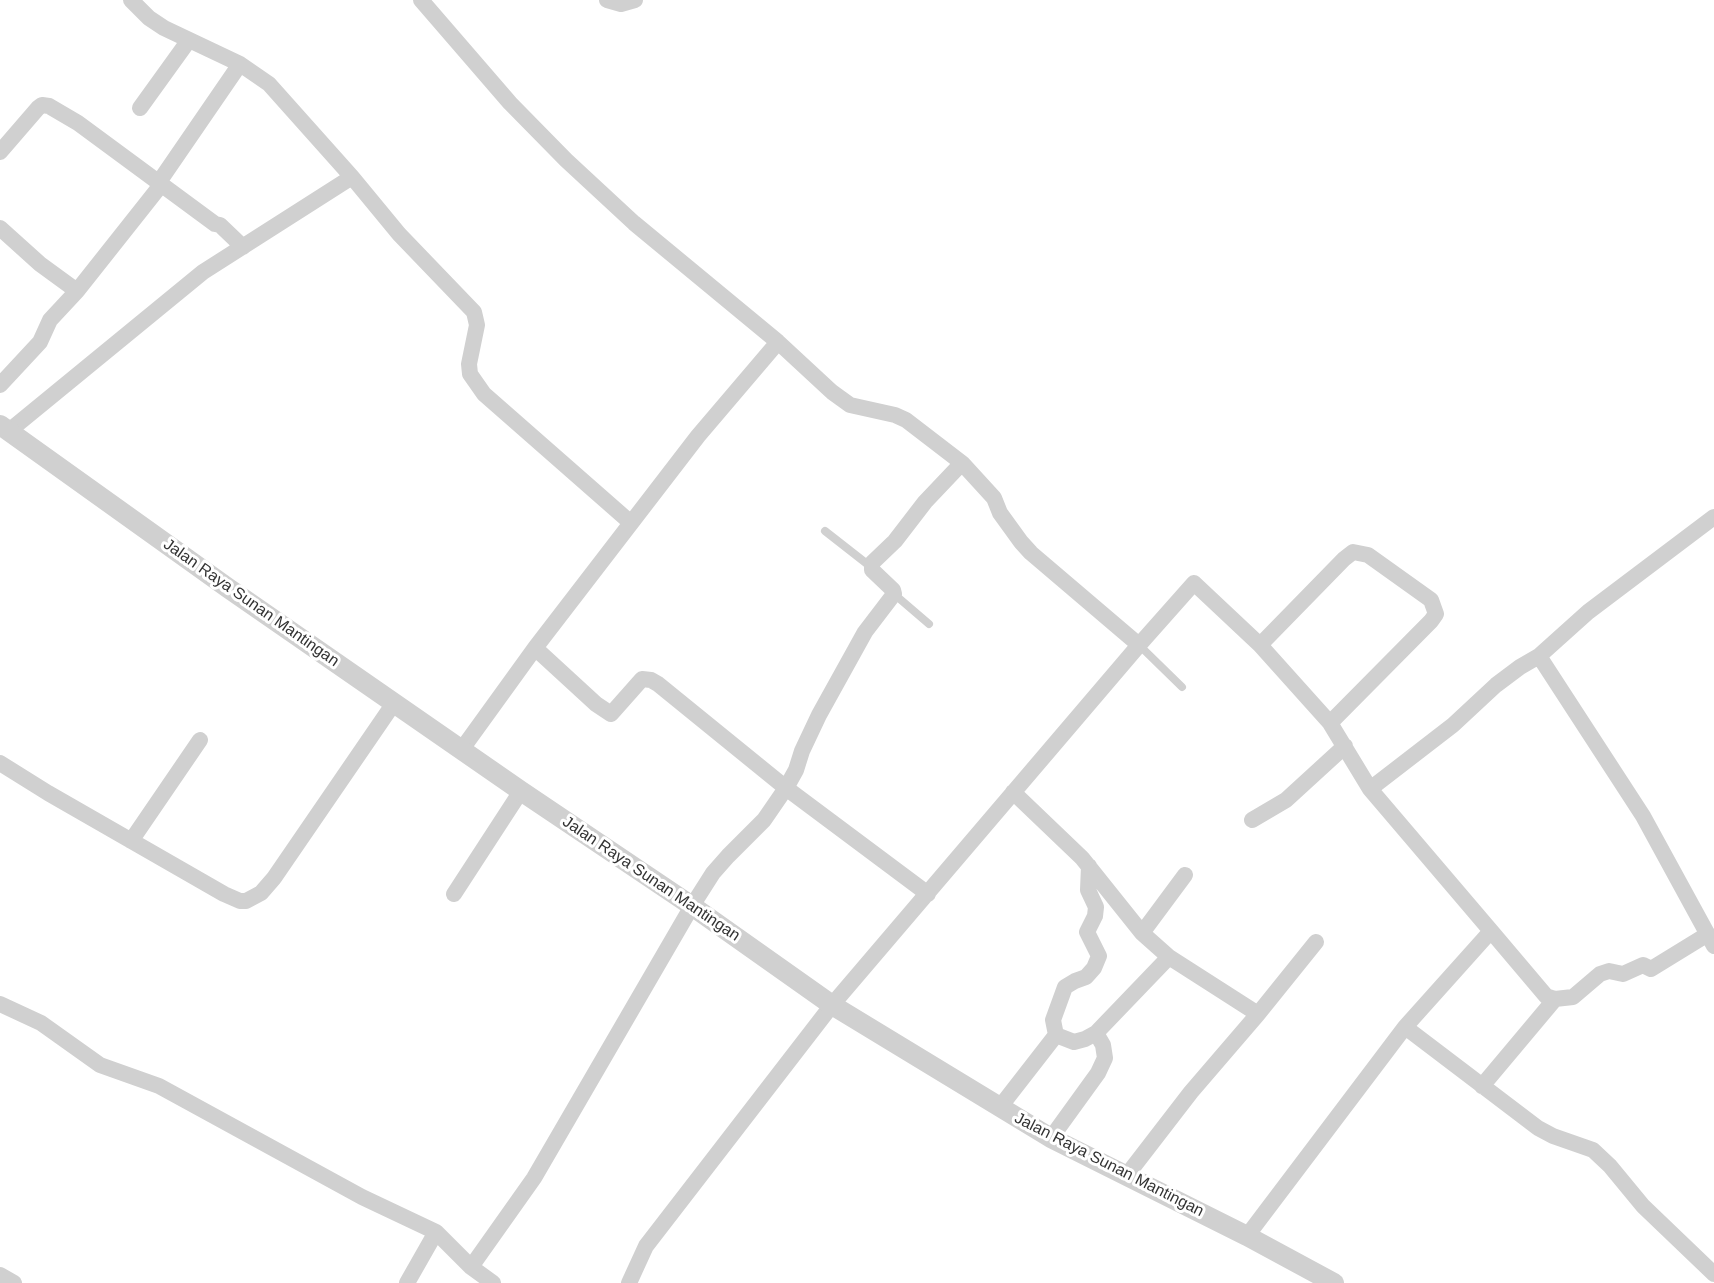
<!DOCTYPE html>
<html>
<head>
<meta charset="utf-8">
<style>
	body { margin:0 }
	canvas { display:block; background:#fff }
</style>
</head>
<body>
<canvas width="1714" height="1283"></canvas>
<script>
const context = document.querySelector('canvas').getContext('2d');
context.lineJoin = 'round';
const shape = rows => new Path2D(rows.map(r => 'M' + r).join(''));
function trace(path, color, width, dash) { context.strokeStyle = color; context.lineWidth = width; context.lineCap = dash ? 'butt' : 'round'; context.setLineDash(dash || []); context.stroke(path); }
function label(font, color, halo, rows, align = 'center') {
  context.font = font + ' Helvetica,sans-serif'; context.lineWidth = 6; context.setLineDash([]); context.textBaseline = 'middle'; context.strokeStyle = halo; context.fillStyle = color; for (const [text, x, y, turn = 0] of rows) {
    context.save(); context.translate(x, y); context.rotate((+turn || 0) * Math.PI / 180); context.textAlign = isNaN(turn) ? turn : align; if (halo) context.strokeText(text, 0, 0); context.fillText(text, 0, 0); context.restore();
  }
}
trace(shape([
	[825,531,871,567],
	[894,594,929,624],
	[1139,645,1182,687]
]), '#d0d0d0', 8);
trace(shape([
	[131,0,149,18,164,28,240,64,269,84,352,177,399,234,474,312,477,325,469,364,470,374,484,394,631,523],
	[421,0,510,103,566,160,634,223,778,342,832,392,850,405,895,415,906,420,962,463,994,498,1000,513,1021,542,1031,553,1139,645,832,1005,646,1246,629,1283],
	[607,0,621,4,635,0],
	[140,108,189,40],
	[0,152,38,108,42,105,49,106,78,123,215,224,220,225,243,247],
	[0,228,40,264,77,291],
	[0,385,40,342,50,320,77,291,157,190,159,182,240,64],
	[9,431,203,272,352,177],
	[1714,517,1588,612,1539,656,1643,816,1714,946],
	[1139,645,1194,583,1260,645,1330,723,1370,789,1491,931,1405,1027],
	[1260,645,1344,559,1353,552,1368,555,1431,600,1436,614,1431,621,1330,723],
	[462,749,535,648,698,436,778,342],
	[0,763,48,793,224,894,240,901,246,901,261,893,274,878,394,703],
	[1370,789,1453,725,1496,685,1520,667,1539,656],
	[1013,792,1082,858,1142,933,1169,957,1258,1014],
	[1252,820,1286,800,1345,746],
	[131,841,200,740],
	[454,894,521,791],
	[928,894,786,788,796,770,802,751,819,715,865,632,894,594,893,590,872,570,872,563,895,541,925,502,962,463],
	[1491,931,1546,996,1555,999],
	[1142,933,1185,875],
	[0,1004,41,1023,100,1065,159,1086,362,1197,436,1232,471,1267,493,1283],
	[1056,1035,1053,1020,1065,987,1075,981,1086,977,1094,968,1099,956,1087,932,1095,916,1096,907,1088,890,1089,866],
	[1482,1086,1555,999,1573,997,1600,974,1609,971,1623,974,1643,965,1651,969,1708,934],
	[1000,1107,1056,1035,1074,1042,1085,1039,1096,1033,1169,957],
	[1051,1138,1098,1073,1105,1058,1103,1045,1096,1033],
	[1127,1175,1191,1092,1258,1014,1316,942],
	[1247,1236,1405,1027,1538,1128,1553,1136,1593,1150,1610,1166,1643,1206,1714,1274],
	[471,1267,534,1178,692,906,713,873,728,856,764,820,786,788,658,684,651,680,642,679,611,714,596,704,535,648],
	[0,1275,14,1283],
	[407,1283,436,1232]
]), '#d0d0d0', 16);
trace(shape([
	[0,425,228,588,521,791,692,906,832,1005,1051,1138,1247,1236,1334,1283]
]), '#d0d0d0', 20);
label('16px', '#333', '#fff', [
	["Jalan Raya Sunan Mantingan",251,603,35],
	["Jalan Raya Sunan Mantingan",651,879,34],
	["Jalan Raya Sunan Mantingan",1109,1165,27]
]);
</script>
</body>
</html>
